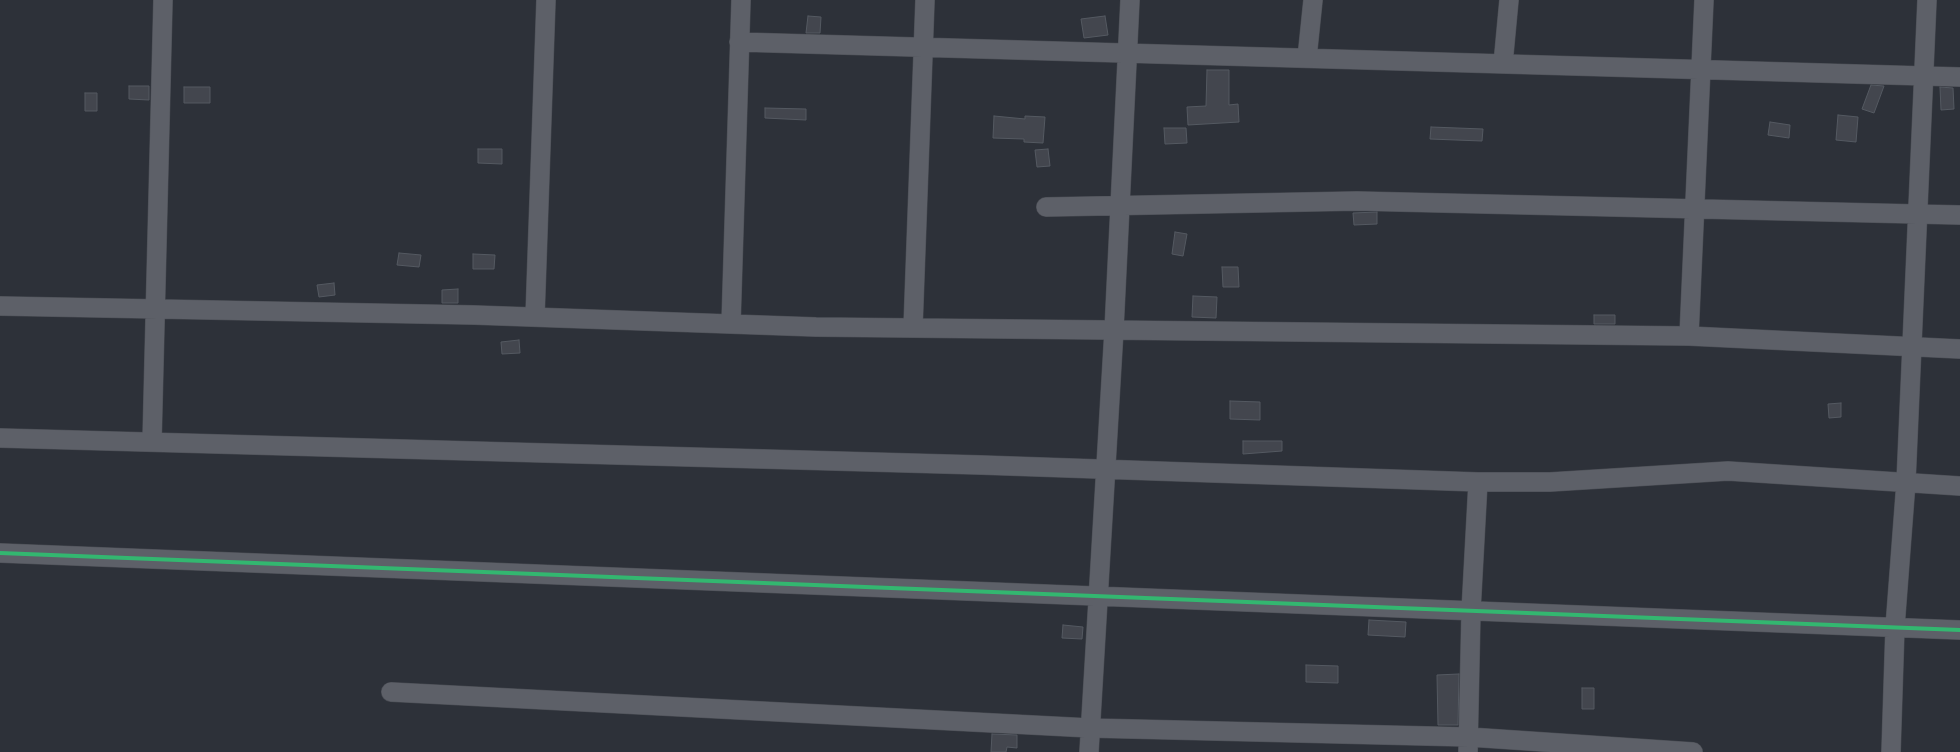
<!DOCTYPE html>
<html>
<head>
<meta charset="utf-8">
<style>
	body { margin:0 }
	canvas { display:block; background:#2d3139 }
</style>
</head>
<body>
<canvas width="1960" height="752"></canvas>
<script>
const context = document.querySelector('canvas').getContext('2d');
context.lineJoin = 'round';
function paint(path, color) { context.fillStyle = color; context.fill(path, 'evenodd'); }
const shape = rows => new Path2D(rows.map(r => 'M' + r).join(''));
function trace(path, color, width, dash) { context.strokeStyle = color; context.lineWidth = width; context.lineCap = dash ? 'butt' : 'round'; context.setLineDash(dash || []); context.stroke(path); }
const building = shape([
	[808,16,821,17,820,33,806,33,808,16],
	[1105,16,1108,35,1084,38,1081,19,1105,16],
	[1207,70,1229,70,1229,105,1238,104,1239,122,1188,125,1187,107,1206,106,1207,70],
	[1871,85,1884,86,1874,113,1862,109,1871,85],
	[129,86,149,86,149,100,129,99,129,86],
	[184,87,210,87,210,103,184,103,184,87],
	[1940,87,1953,88,1954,109,1941,110,1940,87],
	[85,93,97,93,97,111,85,111,85,93],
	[765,108,806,109,806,120,765,118,765,108],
	[1838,115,1858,117,1856,142,1836,140,1838,115],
	[994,116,1025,119,1025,116,1045,117,1043,143,1024,142,1024,139,993,138,994,116],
	[1770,122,1790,125,1789,138,1768,135,1770,122],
	[1431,127,1483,129,1482,141,1430,139,1431,127],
	[1164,128,1186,128,1187,143,1165,144,1164,128],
	[478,149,502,149,502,164,478,163,478,149],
	[1048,149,1050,166,1037,167,1035,150,1048,149],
	[1377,212,1377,224,1354,225,1353,213,1377,212],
	[1175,232,1187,234,1183,256,1172,254,1175,232],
	[399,253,421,255,419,267,397,265,399,253],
	[473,254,495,255,494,269,473,269,473,254],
	[1222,267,1238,267,1239,287,1223,287,1222,267],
	[334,283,335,295,319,297,317,285,334,283],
	[458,289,458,303,442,303,442,290,458,289],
	[1193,296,1217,297,1216,318,1192,317,1193,296],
	[1594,315,1615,315,1615,324,1594,324,1594,315],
	[519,340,520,353,502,354,501,342,519,340],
	[1230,401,1260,402,1260,420,1230,419,1230,401],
	[1841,403,1841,417,1829,418,1828,404,1841,403],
	[1243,441,1282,441,1282,451,1243,454,1243,441],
	[1369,620,1406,622,1405,637,1368,635,1369,620],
	[1063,625,1083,627,1082,639,1062,638,1063,625],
	[1306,665,1338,666,1338,683,1306,682,1306,665],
	[1459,674,1458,725,1438,725,1437,675,1459,674],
	[1582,688,1594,688,1594,709,1582,709,1582,688],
	[992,734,1017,735,1017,748,1007,747,1006,752,991,752,992,734]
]);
paint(building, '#43464e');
trace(building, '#545961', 1);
const minor = shape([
	[739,42,1960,77],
	[1307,58,1313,0],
	[1503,64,1509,0],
	[1046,207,1357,201,1960,215],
	[0,306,474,315,816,327,1689,336,1960,349],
	[535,317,546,0],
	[731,324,741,0],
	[913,328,925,0],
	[1689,336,1704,0],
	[0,438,981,465,1478,482,1550,482,1728,471,1960,486],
	[152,442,163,0],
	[0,553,1960,630],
	[391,692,1090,728,1469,737,1693,752],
	[1089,752,1114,330,1130,0],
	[1468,752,1471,611,1478,482],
	[1891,752,1895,627,1906,482,1927,0]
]);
trace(minor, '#4a4d54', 20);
trace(minor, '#5d6068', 19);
trace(shape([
	[0,553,1960,630]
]), '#33b770', 4);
</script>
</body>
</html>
